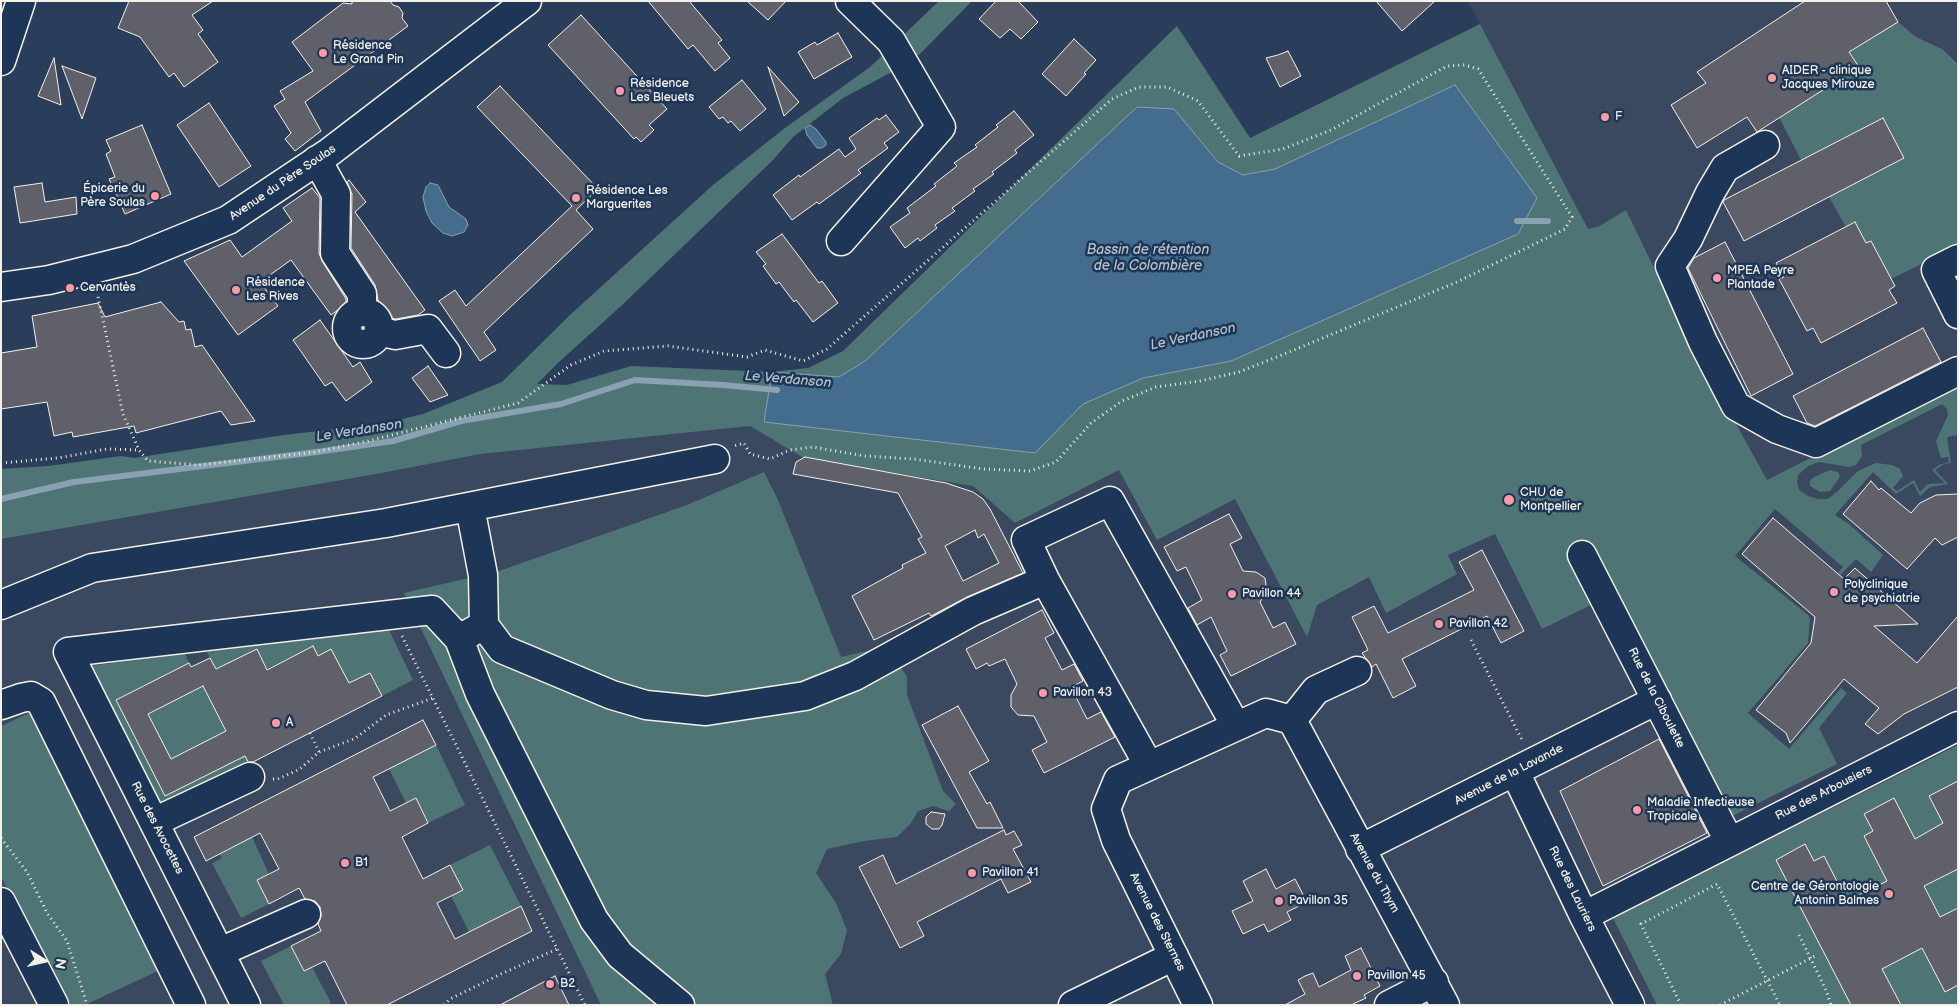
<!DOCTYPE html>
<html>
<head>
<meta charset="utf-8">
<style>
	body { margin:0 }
	#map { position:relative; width:1959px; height:1006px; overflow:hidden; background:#2a3e5b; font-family:"Balsamiq Sans",sans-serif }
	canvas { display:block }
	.frame { position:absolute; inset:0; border:2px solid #f4f1e8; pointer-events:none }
	.north { position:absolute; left:20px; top:936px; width:50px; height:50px; -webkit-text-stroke:4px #1d3557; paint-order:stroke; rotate:100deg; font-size:14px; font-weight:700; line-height:20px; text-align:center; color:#f4f1e8 }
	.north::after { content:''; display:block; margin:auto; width:18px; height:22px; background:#f4f1e8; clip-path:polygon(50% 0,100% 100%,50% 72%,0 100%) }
</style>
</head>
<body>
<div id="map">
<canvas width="1959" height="1006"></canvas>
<div class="frame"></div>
<div class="north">N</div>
</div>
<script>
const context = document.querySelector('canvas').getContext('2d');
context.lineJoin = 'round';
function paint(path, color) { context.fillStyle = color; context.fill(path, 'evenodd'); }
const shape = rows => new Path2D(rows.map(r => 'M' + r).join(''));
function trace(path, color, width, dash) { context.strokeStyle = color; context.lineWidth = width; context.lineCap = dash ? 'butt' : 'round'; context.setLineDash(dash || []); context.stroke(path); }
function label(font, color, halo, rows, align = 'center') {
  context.font = font + ' "Balsamiq Sans",sans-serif'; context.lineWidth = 5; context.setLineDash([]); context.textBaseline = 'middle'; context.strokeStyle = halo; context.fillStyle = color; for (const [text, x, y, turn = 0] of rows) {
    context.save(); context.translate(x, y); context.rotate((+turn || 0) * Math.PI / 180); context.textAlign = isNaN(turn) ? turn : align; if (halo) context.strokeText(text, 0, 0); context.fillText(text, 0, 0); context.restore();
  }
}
paint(shape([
	[1468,1,1958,1,1958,1005,1,1005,1,539,371,475,481,454,750,426,973,486,1015,523,1587,229]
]), '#3a4860');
paint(shape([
	[939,1,972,1,920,54,890,73,843,98,793,137,773,160,621,306,559,362,537,384,567,385,631,366,772,372,808,368,843,351,1177,26,1250,138,1480,24,1588,229,1598,227,1626,210,1681,324,1767,480,1958,383,1958,435,1947,437,1951,463,1944,464,1935,470,1948,484,1930,487,1920,496,1913,483,1896,494,1873,472,1835,515,1849,524,1883,555,1871,572,1856,559,1840,575,1838,573,1843,567,1775,509,1735,556,1808,615,1810,619,1808,643,1748,713,1789,749,1841,688,1847,693,1819,728,1837,764,1726,819,1615,593,1542,629,1495,534,1448,555,1457,574,1386,613,1369,577,1317,605,1307,637,1235,499,1157,540,1119,470,1015,523,973,486,804,458,750,426,481,454,371,475,1,539,1,469,48,466,121,456,134,458,284,435,382,424,423,414,502,382,570,315,713,185,785,128,870,67],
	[1942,404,1947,409,1948,415,1936,441,1941,458,1948,457,1949,462,1939,465,1932,470,1945,483,1928,484,1920,492,1914,480,1897,491,1893,488,1903,476,1900,469,1892,465,1876,463,1858,471,1838,491,1828,499,1818,499,1808,496,1799,490,1797,482,1798,475,1808,466,1819,462,1849,467,1856,465,1862,456,1861,445],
	[1898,22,1916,37,1942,49,1958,64,1958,246,1891,279,1871,241,1866,243,1855,222,1846,227,1829,197,1904,158,1883,118,1801,160,1779,117,1858,66,1849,52],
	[1830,470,1838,472,1840,477,1830,491,1820,492,1810,486,1810,481,1814,477],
	[764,472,778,500,841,657,879,648,919,658,900,666,907,677,907,695,943,791,956,804,949,811,933,806,918,811,911,823,897,837,864,841,827,849,816,873,836,903,847,930,841,954,825,974,833,1005,601,1005,404,593,499,571,687,505],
	[389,630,413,680,382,696,370,673,336,690,313,646,267,669,257,649,216,669,207,652],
	[185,654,189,663,162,676,164,681,146,684,116,700,165,796,195,780,241,749,249,764,160,810,89,666],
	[203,686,226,731,171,759,148,714],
	[38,709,160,970,87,1004,70,1004,57,994,1,876,1,726],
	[436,745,465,805,428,823,416,798,406,803,389,769],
	[1958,745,1958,1005,1657,1005,1613,918],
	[252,837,269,874,257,880,269,904,241,918,212,863,222,858,219,854],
	[490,845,521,906,469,932,451,896,463,890,450,865],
	[291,946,303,971,312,967,331,1003,326,1005,284,1005,261,961]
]), '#4f7476');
const water = shape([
	[1455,85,1537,198,1518,234,1231,361,1143,378,1083,404,1035,453,764,422,772,372,839,377,865,361,1137,107,1174,109,1218,162,1243,175,1275,169,1455,85],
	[810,125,816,129,826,142,826,145,822,148,817,148,807,135,805,128,810,125],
	[430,183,438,185,449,207,466,219,468,225,464,232,452,236,443,233,432,223,426,211,423,197,426,187,430,183]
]);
paint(water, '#446c8c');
trace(water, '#8aa1b1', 1);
trace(shape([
	[1517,221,1548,221],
	[1,499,74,482,317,452,393,441,461,421,561,404,635,380,723,385,777,390]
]), '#8aa1b1', 6);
const building = shape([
	[129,1,213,1,192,15,203,30,198,34,218,62,184,87,174,73,169,77,140,37,118,28,129,1],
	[352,1,390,1,393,5,399,7,403,13,402,18,408,26,305,102,321,131,295,151,285,139,291,133,274,106,285,99,280,91,313,71,292,42,343,3,352,4,352,1],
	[648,1,689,1,722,40,718,43,730,58,715,71,693,45,688,49,648,1],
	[747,1,786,1,768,20,747,1],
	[996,1,1018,1,1038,22,1021,39,1010,29,1000,38,979,19,996,1],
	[1376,1,1435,1,1402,31,1376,1],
	[1805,1,1886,1,1898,22,1849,52,1859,67,1757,132,1747,117,1697,148,1671,105,1706,83,1697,72,1805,1],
	[581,15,667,109,649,125,654,130,641,142,636,137,634,139,548,45,581,15],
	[838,33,852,57,814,79,798,52,815,42,817,45,838,33],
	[1074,39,1096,60,1084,73,1086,74,1066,96,1042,74,1074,39],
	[1288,51,1301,76,1280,87,1266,58,1278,55,1288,51],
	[54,58,61,105,38,96,54,58],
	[62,66,96,78,82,119,62,66],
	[768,67,799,102,784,116,768,67],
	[742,80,766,109,740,131,731,121,728,123,723,117,719,119,709,107,742,80],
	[500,86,598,189,576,210,593,229,484,332,496,350,480,361,439,301,455,290,466,306,572,206,477,107,500,86],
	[209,103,251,166,219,187,177,125,209,103],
	[1014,111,1034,135,1015,150,1017,153,992,172,994,174,973,189,975,191,952,208,955,211,935,225,937,228,920,241,918,238,905,248,890,227,910,213,907,208,936,186,934,184,957,166,954,163,977,147,975,145,998,127,996,125,1014,111],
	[886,115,899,132,884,143,888,148,858,170,861,173,849,182,819,204,817,202,792,220,773,195,799,175,800,177,839,149,845,157,856,149,849,138,877,118,879,120,886,115],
	[1883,118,1904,158,1744,241,1723,202,1724,200,1883,118],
	[142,125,171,194,125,214,109,179,115,177,106,154,111,151,106,140,142,125],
	[349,180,366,202,355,212,425,310,418,315,396,319,390,318,378,300,375,285,351,248,352,194,347,182,349,180],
	[42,183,45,202,76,197,77,214,20,223,14,187,42,183],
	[312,188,320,198,319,253,322,261,346,299,346,304,331,315,291,260,260,282,278,306,238,335,184,261,230,240,242,257,292,221,283,208,312,188],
	[1855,222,1866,243,1871,241,1895,286,1889,290,1897,303,1821,343,1813,328,1807,331,1779,279,1784,277,1776,263,1855,222],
	[782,234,819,283,822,281,838,303,813,322,796,300,794,302,779,282,776,284,763,266,766,264,756,252,782,234],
	[1725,242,1793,374,1751,396,1688,268,1694,258,1725,242],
	[161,302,179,322,184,321,186,330,191,329,195,347,202,345,255,421,231,425,221,411,136,433,134,426,73,437,72,432,54,436,47,402,1,409,1,353,37,347,32,316,98,303,105,317,161,302],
	[320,320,353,367,360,362,372,382,346,401,332,382,325,386,293,340,320,320],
	[1923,328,1941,362,1815,426,1807,423,1793,396,1923,328],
	[428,366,448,395,430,402,412,378,428,366],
	[805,457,946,483,973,492,983,499,990,509,1023,573,967,597,931,616,929,613,874,640,852,596,903,568,902,565,926,553,918,539,922,537,898,493,793,474,796,462,805,457],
	[975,530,978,538,984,534,999,563,963,581,945,546,975,530],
	[1871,481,1879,490,1881,488,1911,513,1920,503,1936,495,1958,494,1958,537,1942,545,1935,538,1907,569,1843,514,1871,481],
	[1229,514,1242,538,1230,544,1243,571,1256,572,1265,578,1267,592,1260,602,1273,628,1285,622,1296,644,1231,676,1220,655,1227,651,1211,617,1197,625,1188,608,1202,600,1186,567,1177,571,1164,547,1229,514],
	[1773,518,1844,579,1855,568,1918,624,1874,626,1917,663,1958,616,1958,687,1904,714,1878,734,1865,724,1879,708,1844,679,1790,743,1786,733,1756,710,1811,643,1815,617,1742,554,1773,518],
	[1482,550,1524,631,1501,643,1487,616,1402,659,1416,686,1393,698,1376,664,1372,667,1362,653,1368,650,1352,617,1374,606,1388,633,1474,590,1459,562,1482,550],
	[1042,610,1054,633,1045,638,1062,670,1074,664,1083,681,1071,687,1087,719,1101,712,1115,737,1044,773,1032,750,1047,742,1034,716,1018,715,1011,707,1011,695,1017,684,1005,659,989,666,987,663,976,669,966,649,1042,610],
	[313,646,318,656,331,649,349,683,370,673,382,696,253,762,248,762,245,756,165,796,116,700,189,663,191,667,210,658,216,669,257,649,267,670,313,646],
	[203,686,226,731,171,759,148,714,203,686],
	[958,706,989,761,969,772,987,804,990,802,1003,828,977,828,922,725,958,706],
	[423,720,436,745,373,777,390,811,416,798,428,823,402,837,423,879,450,865,463,890,437,903,455,939,521,906,532,931,387,1005,347,1005,325,961,304,971,291,946,321,931,318,924,321,916,320,907,315,901,305,899,299,888,269,904,257,880,279,869,260,833,206,861,194,837,423,720],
	[1659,739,1707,833,1603,886,1560,791,1659,739],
	[1958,781,1958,869,1924,886,1940,917,1958,908,1958,985,1945,992,1922,948,1882,969,1901,1005,1851,1005,1776,860,1805,844,1814,861,1824,856,1847,901,1887,881,1864,836,1873,831,1864,814,1894,798,1915,839,1943,823,1929,796,1958,781],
	[931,812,945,814,942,825,939,829,932,829,926,824,926,817,931,812],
	[1004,830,1006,835,1014,831,1022,845,1013,849,1031,882,1008,893,1001,879,917,922,924,936,900,948,859,867,883,855,896,884,1004,830],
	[1266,869,1276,889,1295,879,1307,902,1287,912,1291,920,1268,932,1264,924,1243,934,1232,911,1253,901,1243,881,1266,869],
	[1361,948,1380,986,1364,995,1366,998,1351,1005,1285,1005,1305,994,1298,980,1305,976,1313,973,1319,987,1351,970,1345,956,1361,948],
	[555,976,569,1005,500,1005,555,976]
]);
paint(building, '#60606a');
trace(building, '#f4f1e8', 1);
const minor = shape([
	[1,61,21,1],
	[1765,145,1725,168,1710,193,1688,239,1670,266,1703,342,1736,406,1777,429,1816,443,1958,371],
	[317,160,336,194,335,253,362,294,362,312],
	[841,241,941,127,891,41,850,1],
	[1958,259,1936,270,1958,314],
	'347 328a16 16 0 1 1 32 0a16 16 0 1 1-32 0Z',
	[379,331,395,335,428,329,446,353],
	[470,507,483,575,484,625],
	[1582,555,1729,841],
	[1,605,92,568,386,523,715,459],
	[1,705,21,698,31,696,41,702,191,1005],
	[1292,720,1316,690,1357,671],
	[1149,766,1045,580,1026,540,1110,501,1236,726],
	[1515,772,1584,916,1630,1005],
	[154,822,250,777],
	[1360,849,1657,700],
	[1,902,54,1005],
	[1584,916,1958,726],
	[220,952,306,914],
	[246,1005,68,652,432,610,459,639],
	[680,1005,620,955,594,920,480,694,459,639,484,625,502,649,612,695,646,705,706,711,805,696,855,676,973,611,1045,580],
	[1073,1005,1174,956],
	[1198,1005,1116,840,1106,809,1118,780,1266,713,1292,720,1445,1005],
	[1389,1005,1434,982]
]);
const major = shape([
	[1,287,49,280,133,259,228,220,327,154,527,1]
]);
trace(minor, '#f4f1e8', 31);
trace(major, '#f4f1e8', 31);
trace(shape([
	[97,292,123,414,139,450,148,461,199,465,315,452,368,441,518,403,571,365,604,351,668,346,747,357,765,350,803,361,827,349,1112,99,1139,87,1167,87,1198,101,1239,156,1283,149,1331,130,1447,66,1465,65,1478,69,1572,217,1565,229,1457,282,1282,355,1239,372,1200,381,1156,387,1122,401,1091,423,1056,462,1030,471,983,469,914,459,865,456,813,447,790,450,770,459,750,454,744,443,734,446],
	[1,463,58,458,107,449,139,450],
	[402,636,585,1005],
	[1471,640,1523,742],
	[310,733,319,752],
	[273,779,278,779,300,769,319,752,354,739,386,715,433,698],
	[1,838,27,872,47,913,67,941,87,1005],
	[1799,935,1826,990,1831,1005],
	[444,1005,450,999,501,974,557,949],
	[1681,1005,1641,924,1717,884,1780,1005],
	[1720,1005,1815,956]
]), '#f4f1e8', 3, [1, 4]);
trace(minor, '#1d3557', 28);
trace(major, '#1d3557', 28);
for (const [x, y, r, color] of [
	[323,53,5,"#ff9aa2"],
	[1772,78,5,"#ff9aa2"],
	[620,91,5,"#ff9aa2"],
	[1605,117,5,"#ff9aa2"],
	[155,196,5,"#ff9aa2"],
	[576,198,5,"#ff9aa2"],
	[1717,278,5,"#ff9aa2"],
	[70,288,5,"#ff9aa2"],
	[236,290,5,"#ff9aa2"],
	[1509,500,6,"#ff9aa2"],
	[1834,592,5,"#ff9aa2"],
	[1232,594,5,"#ff9aa2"],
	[1439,624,5,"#ff9aa2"],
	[1043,693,5,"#ff9aa2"],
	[276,723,5,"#ff9aa2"],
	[1637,810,5,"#ff9aa2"],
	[345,863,5,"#ff9aa2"],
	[972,873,5,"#ff9aa2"],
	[1889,894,5,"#ff9aa2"],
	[1279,901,5,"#ff9aa2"],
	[1357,976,5,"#ff9aa2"],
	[550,984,5,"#ff9aa2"]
]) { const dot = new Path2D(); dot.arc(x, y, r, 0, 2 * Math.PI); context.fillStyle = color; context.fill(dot); trace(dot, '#1d3557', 2); }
label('12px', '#f4f1e8', '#1d3557', [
	["Résidence",333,46],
	["Le Grand Pin",333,60],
	["AIDER - clinique",1782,71],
	["Jacques Mirouze",1782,85],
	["Résidence",630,84],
	["Les Bleuets",630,98],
	["F",1615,117],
	["Épicerie du",145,189,"right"],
	["Père Soulas",145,203,"right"],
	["Résidence Les",586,191],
	["Marguerites",586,205],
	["MPEA Peyre",1727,271],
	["Plantade",1727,285],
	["Résidence",246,283],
	["Les Rives",246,297],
	["Cervantès",80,288],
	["CHU de",1520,493],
	["Montpellier",1520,507],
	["Polyclinique",1844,585],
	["de psychiatrie",1844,599],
	["Pavillon 44",1242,594],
	["Pavillon 42",1449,624],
	["Pavillon 43",1053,693],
	["A",286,723],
	["Maladie Infectieuse",1647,803],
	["Tropicale",1647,817],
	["B1",355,863],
	["Pavillon 41",982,873],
	["Centre de Gérontologie",1879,887,"right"],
	["Antonin Balmes",1879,901,"right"],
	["Pavillon 35",1289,901],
	["Pavillon 45",1367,976],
	["B2",560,984]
], 'left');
label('12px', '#f4f1e8', '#1d3557', [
	["Avenue du Père Soulas",283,183,-34],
	["Rue de la Ciboulette",1656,698,63],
	["Avenue de la Lavande",1509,775,-27],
	["Rue des Arbousiers",1824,793,-27],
	["Rue des Avocettes",157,828,63],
	["Avenue du Thym",1374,873,61],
	["Rue des Lauriers",1572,889,64],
	["Avenue des Sternes",1157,922,63]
]);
label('italic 14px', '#b6c2c8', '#1d3557', [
	["Bassin de rétention",1148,250],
	["de la Colombière",1148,266],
	["Le Verdanson",1193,337,-12],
	["Le Verdanson",788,380,5],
	["Le Verdanson",359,431,-9]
]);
</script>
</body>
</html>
